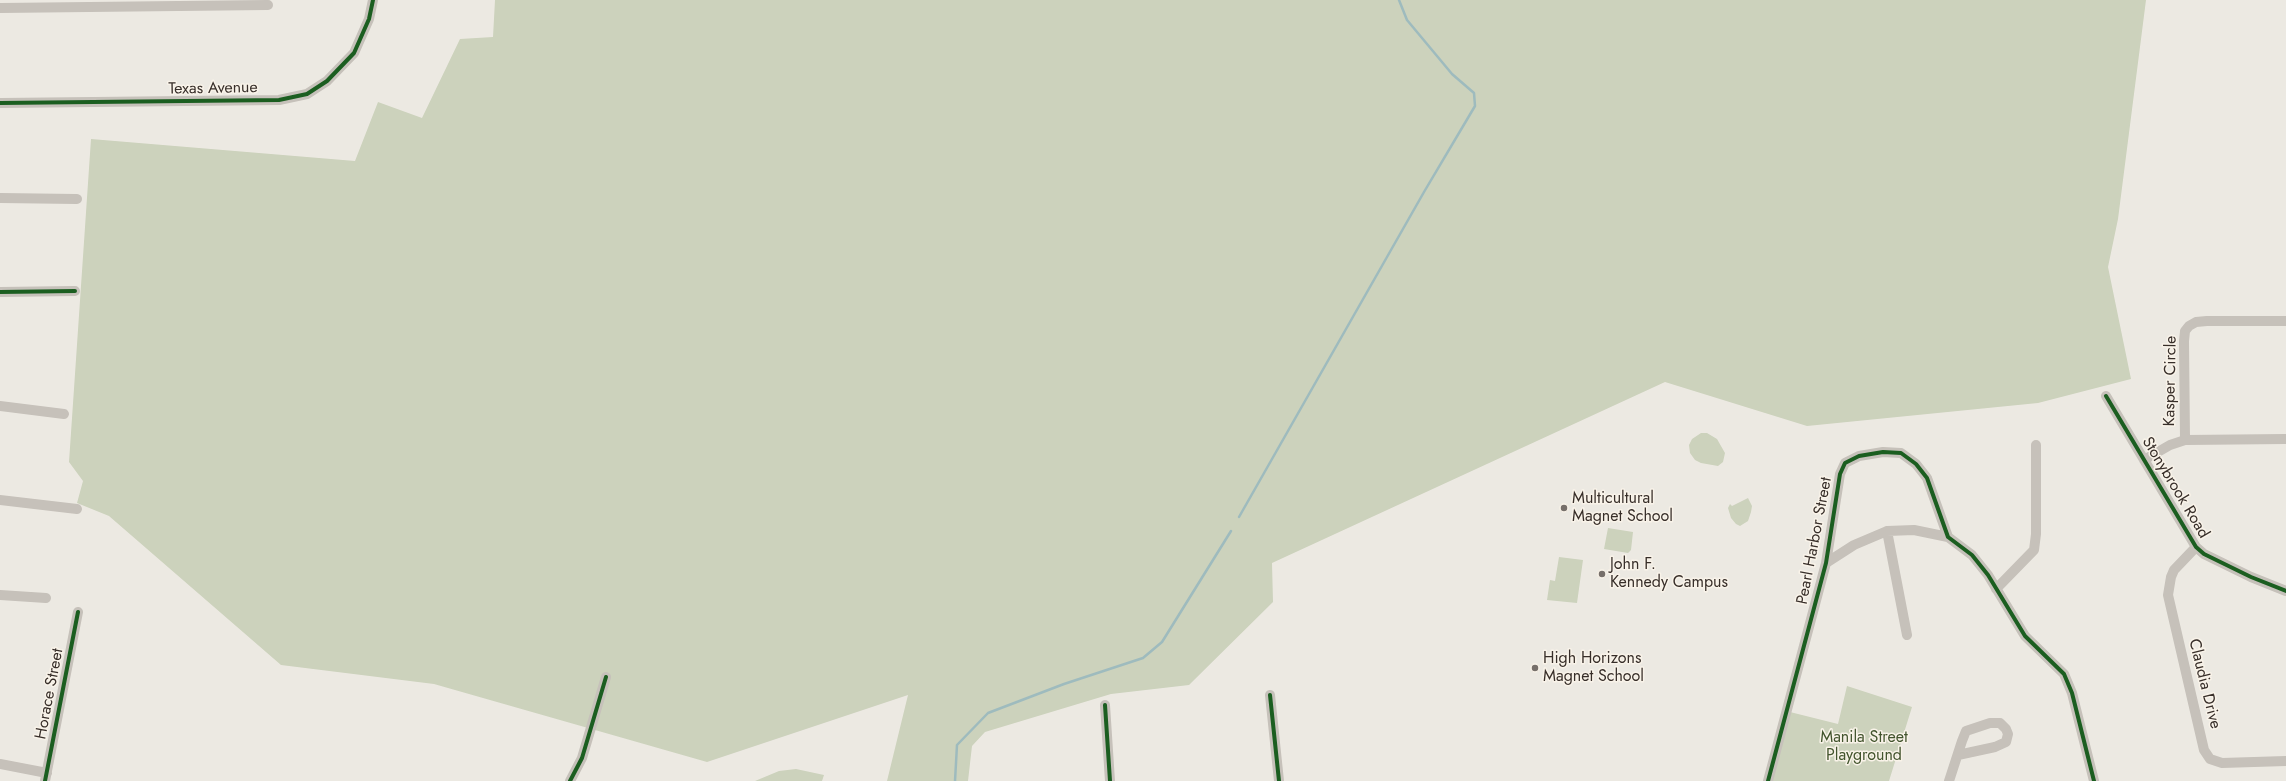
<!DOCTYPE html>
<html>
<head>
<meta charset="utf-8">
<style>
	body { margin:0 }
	canvas { display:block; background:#ece9e2 }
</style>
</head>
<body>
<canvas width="2286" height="781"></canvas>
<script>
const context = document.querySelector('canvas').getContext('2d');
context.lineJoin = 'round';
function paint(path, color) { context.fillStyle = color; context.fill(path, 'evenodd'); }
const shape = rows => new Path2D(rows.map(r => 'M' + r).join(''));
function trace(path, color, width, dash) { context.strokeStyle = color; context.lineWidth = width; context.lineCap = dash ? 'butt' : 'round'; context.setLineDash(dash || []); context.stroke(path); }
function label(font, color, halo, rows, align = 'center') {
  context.font = font + ' Jost,sans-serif'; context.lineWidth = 3; context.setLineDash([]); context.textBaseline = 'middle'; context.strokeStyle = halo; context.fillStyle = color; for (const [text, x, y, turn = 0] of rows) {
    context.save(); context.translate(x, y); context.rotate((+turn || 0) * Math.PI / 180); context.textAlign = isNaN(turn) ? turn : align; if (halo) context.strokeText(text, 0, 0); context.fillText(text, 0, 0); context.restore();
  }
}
paint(shape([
	[495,0,2146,0,2118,219,2108,267,2131,379,2038,403,1807,426,1665,382,1272,563,1273,602,1189,685,1111,694,985,732,972,746,968,781,887,781,908,695,707,762,434,684,281,665,109,516,77,503,83,481,69,462,91,139,355,161,378,102,422,118,460,39,493,37],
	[1701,433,1707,433,1717,439,1725,453,1723,462,1718,466,1701,463,1695,460,1690,453,1689,445,1692,439],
	[1748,498,1752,506,1751,512,1748,521,1740,526,1736,524,1731,518,1728,508,1730,504,1732,506],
	[1608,528,1633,532,1631,550,1628,553,1604,549],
	[1559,557,1583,560,1577,603,1547,600,1550,580,1555,581],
	[1847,686,1912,707,1889,781,1772,781,1790,712,1838,724],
	[796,769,824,775,822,781,755,781,779,771]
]), '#ccd2bc');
trace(shape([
	[1239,517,1424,192,1475,106,1474,93,1452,74,1407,20,1399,0],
	[955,781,957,745,988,713,1064,684,1143,658,1162,642,1231,531]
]), '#9ebbbe', 2.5);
trace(shape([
	[0,8,268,5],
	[0,103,279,100,307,94,327,81,354,53,369,19,373,0],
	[0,198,77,199],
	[0,292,75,291],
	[2106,396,2196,547,2204,554,2251,577,2286,591],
	[0,406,64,414],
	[2185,440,2184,341,2185,331,2189,326,2196,322,2207,321,2286,321],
	[2144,460,2170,445,2185,440,2286,439],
	[0,500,77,509],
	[1887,531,1907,635],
	[2196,547,2174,570,2171,577,2168,595,2204,750,2210,759,2222,763,2286,761],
	[1826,563,1854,545,1887,531,1914,530,1948,537],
	[1996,589,2034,550,2036,534,2036,445],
	[0,595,46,598],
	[1270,695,1279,781],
	[1105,705,1110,781],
	[0,764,47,773],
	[45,781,78,612],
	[570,781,582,758,606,677],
	[1768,781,1826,563,1840,474,1845,463,1859,456,1883,452,1901,453,1916,464,1927,478,1948,537,1972,555,1988,575,2025,636,2064,674,2072,693,2094,781],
	[1949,781,1962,741,1966,731,1990,723,2000,723,2006,729,2008,734,2006,742,1995,747,1958,755]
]), '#c6c1ba', 10);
trace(shape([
	[0,103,279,100,307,94,327,81,354,53,369,19,373,0],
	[0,292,75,291],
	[2106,396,2196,547,2204,554,2251,577,2286,591],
	[1270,695,1279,781],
	[1105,705,1110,781],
	[45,781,78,612],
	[570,781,582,758,606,677],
	[1768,781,1826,563,1840,474,1845,463,1859,456,1883,452,1901,453,1916,464,1927,478,1948,537,1972,555,1988,575,2025,636,2064,674,2072,693,2094,781]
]), '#1b5e20', 4);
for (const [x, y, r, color] of [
	[1564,508,4,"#766f6a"],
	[1602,574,4,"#766f6a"],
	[1535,668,4,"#766f6a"]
]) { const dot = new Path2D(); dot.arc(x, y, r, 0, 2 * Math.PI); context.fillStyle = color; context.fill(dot); trace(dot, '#f9f3e9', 1.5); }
label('16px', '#372e29', '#f9f3e9', [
	["Texas Avenue",213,89,-1],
	["Kasper Circle",2171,381,-89],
	["Stonybrook Road",2175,488,59],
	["Pearl Harbor Street",1815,541,-79],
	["Claudia Drive",2204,684,76],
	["Horace Street",50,694,-79]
]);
label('16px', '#372e29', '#f9f3e9', [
	["Multicultural",1572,499],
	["Magnet School",1572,517],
	["John F.",1610,565],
	["Kennedy Campus",1610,583],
	["High Horizons",1543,659],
	["Magnet School",1543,677]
], 'left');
label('16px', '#42542d', '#f9f3e9', [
	["Manila Street",1864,738],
	["Playground",1864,756]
]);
</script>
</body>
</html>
